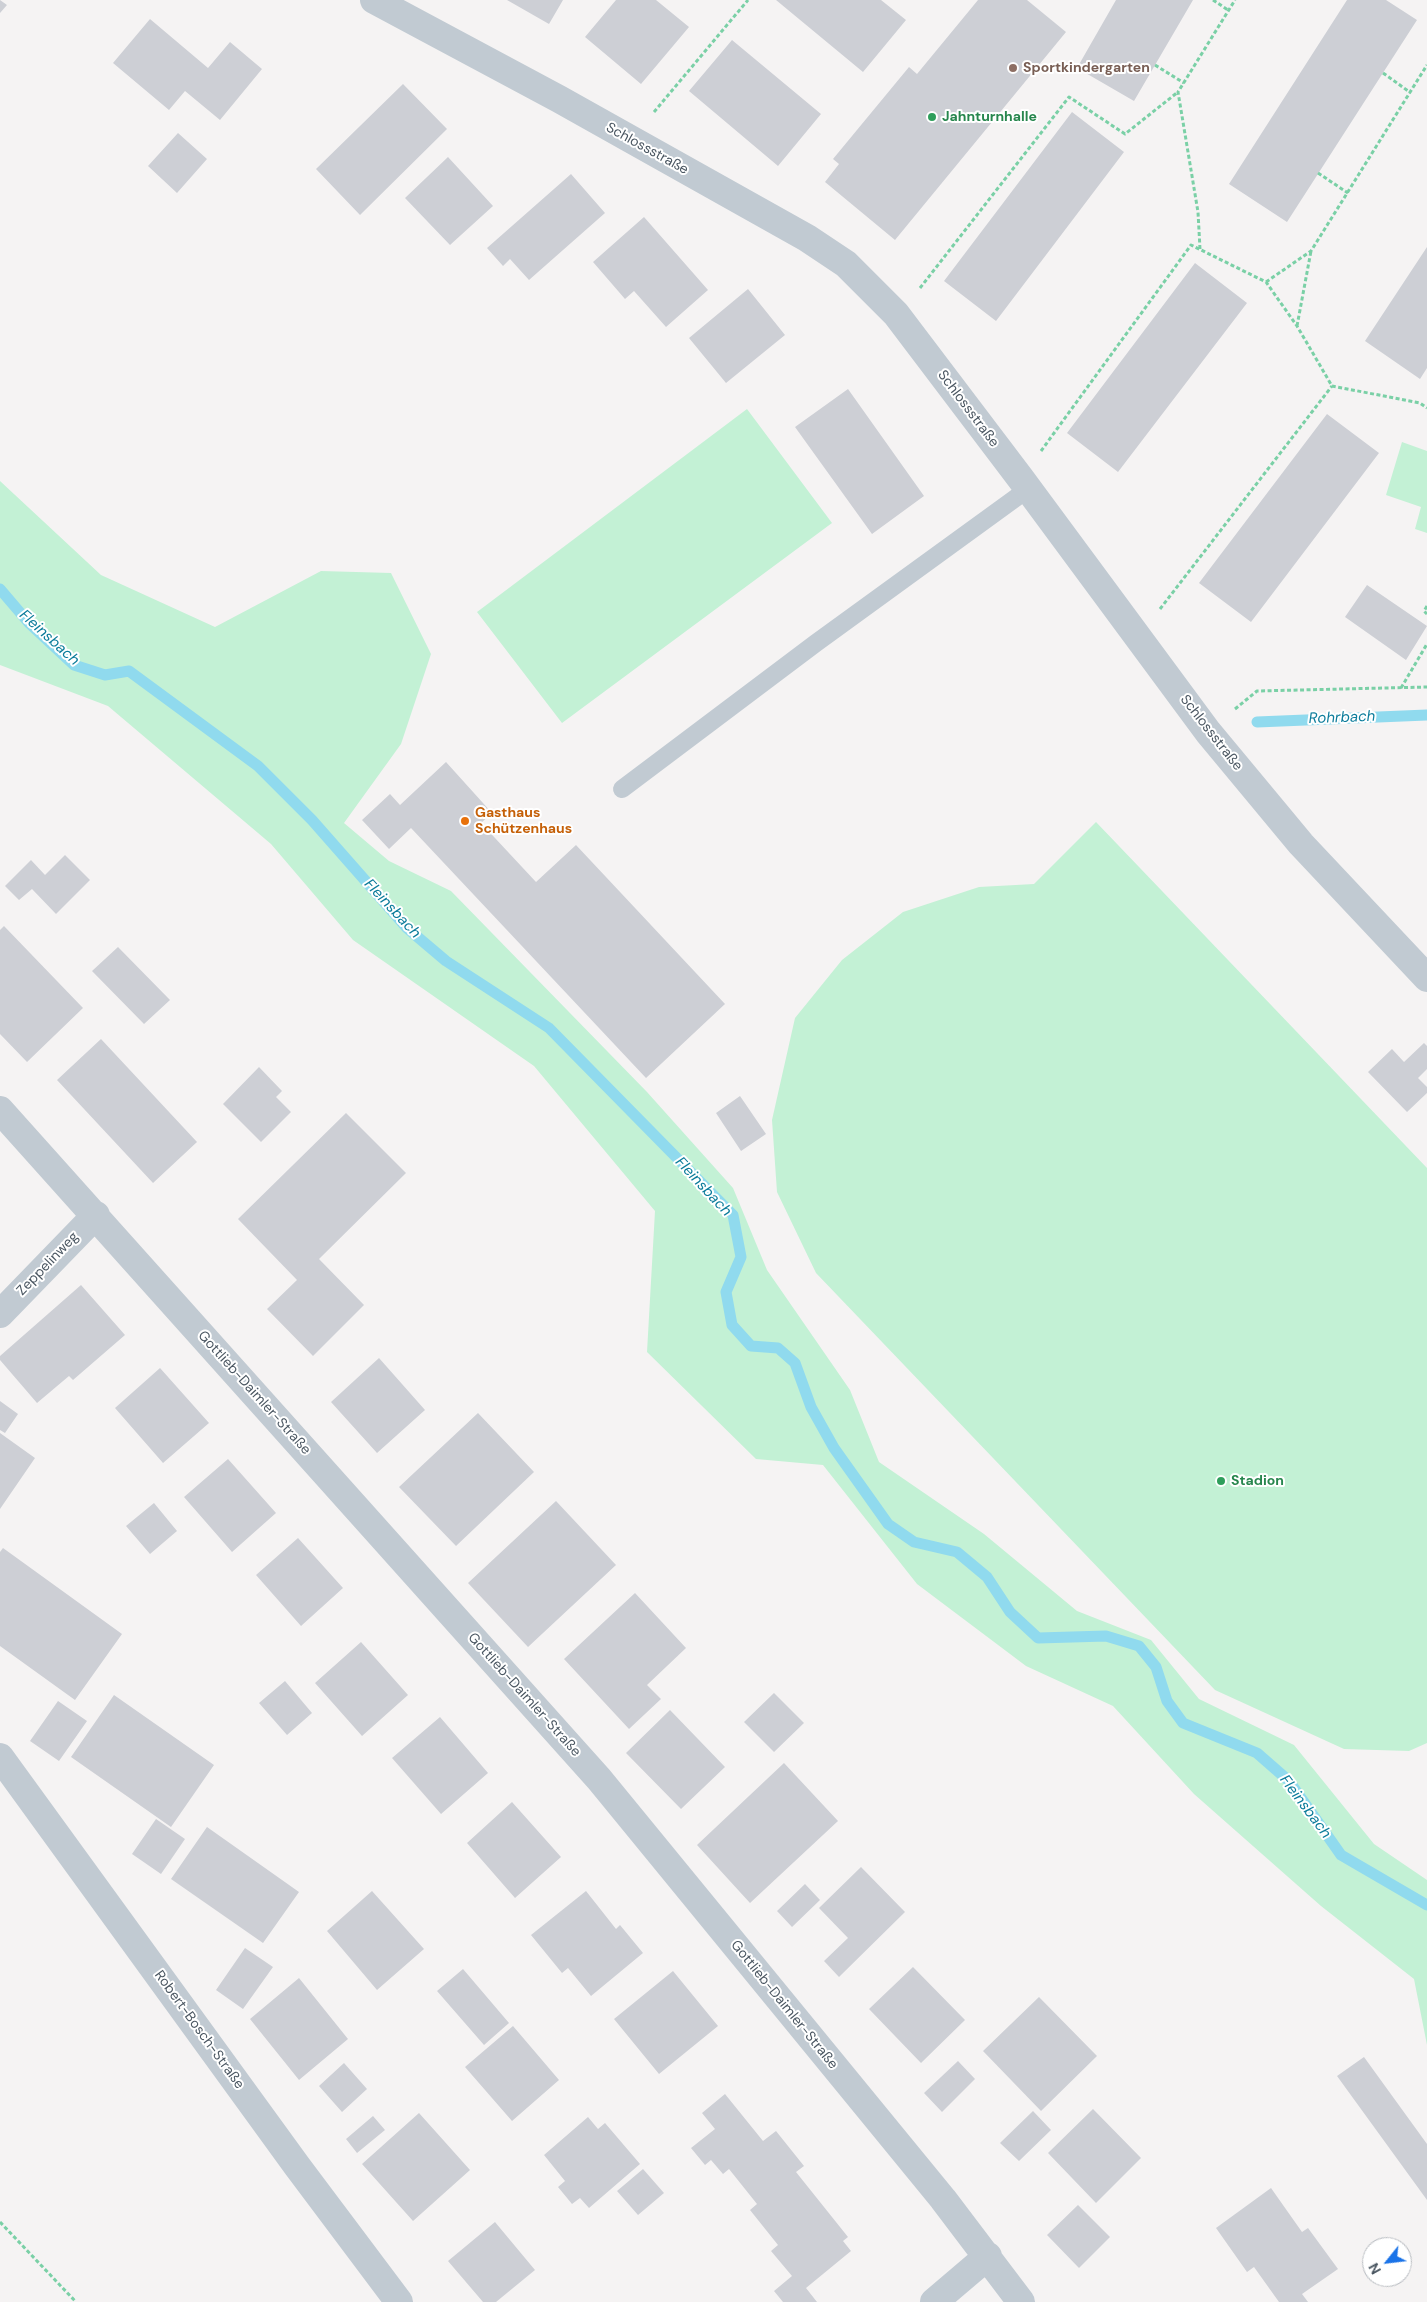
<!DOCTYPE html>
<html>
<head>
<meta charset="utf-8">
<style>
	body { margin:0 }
	#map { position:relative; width:1427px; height:2302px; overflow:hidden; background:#f5f3f3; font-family:"DM Sans",sans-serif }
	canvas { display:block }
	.north { position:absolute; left:1362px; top:2237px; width:50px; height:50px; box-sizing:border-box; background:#fff; border:1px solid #b7bbc0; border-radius:50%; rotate:241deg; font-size:14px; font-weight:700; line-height:20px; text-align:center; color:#4a5661 }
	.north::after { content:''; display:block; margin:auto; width:18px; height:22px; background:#1a73e8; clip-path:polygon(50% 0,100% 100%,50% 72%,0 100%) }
</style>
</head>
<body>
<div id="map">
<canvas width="1427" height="2302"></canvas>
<div class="north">N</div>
</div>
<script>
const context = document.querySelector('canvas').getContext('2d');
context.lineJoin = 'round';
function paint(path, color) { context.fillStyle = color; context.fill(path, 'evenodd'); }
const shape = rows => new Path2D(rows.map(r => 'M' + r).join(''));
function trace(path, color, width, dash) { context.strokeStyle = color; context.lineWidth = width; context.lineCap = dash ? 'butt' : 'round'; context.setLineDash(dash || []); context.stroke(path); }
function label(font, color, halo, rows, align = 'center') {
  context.font = font + ' "DM Sans",sans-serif'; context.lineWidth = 4; context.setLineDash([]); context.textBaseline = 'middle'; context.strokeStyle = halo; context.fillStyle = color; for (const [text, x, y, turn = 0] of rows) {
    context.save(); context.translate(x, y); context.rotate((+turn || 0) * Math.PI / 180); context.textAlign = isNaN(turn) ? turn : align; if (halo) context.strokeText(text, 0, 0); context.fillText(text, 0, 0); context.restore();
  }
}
paint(shape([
	[747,409,832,523,562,723,477,612],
	[1402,442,1427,451,1427,533,1415,529,1421,507,1386,495],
	[0,481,101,575,215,627,321,571,391,573,431,654,401,744,344,823,389,861,451,891,647,1092,733,1188,767,1270,850,1390,879,1462,984,1534,1077,1611,1151,1640,1199,1699,1294,1745,1374,1844,1427,1880,1427,2045,1414,1979,1321,1906,1194,1794,1113,1706,1026,1666,917,1584,823,1465,756,1459,647,1352,655,1211,534,1066,353,940,271,844,108,706,0,665],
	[1096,822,1427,1168,1427,1743,1409,1751,1344,1749,1215,1690,816,1273,777,1192,772,1120,795,1018,842,960,903,912,979,887,1034,884]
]), '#c3f1d5');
trace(shape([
	[0,589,29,623,74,665,105,675,129,671,258,766,312,820,407,928,446,961,549,1028,733,1215,741,1257,726,1292,732,1325,751,1346,778,1348,795,1363,811,1407,834,1448,888,1524,914,1542,957,1552,987,1577,1010,1612,1038,1638,1106,1636,1139,1646,1156,1667,1167,1701,1183,1723,1257,1753,1289,1781,1341,1855,1427,1905],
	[1257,722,1427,715]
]), '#90daee', 11);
paint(shape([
	[0,0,7,5,0,13],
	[507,0,563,0,549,24],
	[616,0,656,0,689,27,641,84,585,37],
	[776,0,881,0,906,20,863,72],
	[978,0,1027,0,1066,32,895,240,825,182,839,164,833,159,909,67,917,74],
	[1116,0,1193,0,1134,101,1077,68],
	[1347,0,1386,0,1417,20,1287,222,1229,184],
	[150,19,208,68,230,42,262,69,220,120,185,91,169,110,113,63],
	[732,40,821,114,778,166,689,91],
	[403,84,447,129,360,215,316,169],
	[1072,112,1124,152,996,321,944,281],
	[178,133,207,159,177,193,148,166],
	[448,157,493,206,450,245,405,198],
	[571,174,605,213,529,280,510,259,503,266,487,248],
	[644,217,708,290,666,327,634,291,625,299,593,262],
	[1427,247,1427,368,1420,379,1365,341],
	[1195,263,1247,303,1118,472,1067,433],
	[748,289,785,335,726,383,689,338],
	[848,389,924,496,872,534,795,427],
	[1327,414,1379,453,1251,622,1199,583],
	[1367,585,1427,626,1406,660,1345,617],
	[446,762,492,813,481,823,536,882,576,845,725,1004,646,1078,411,828,389,849,362,820,390,794,400,805],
	[65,855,90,880,56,914,32,889,19,900,5,886,31,860,45,875],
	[4,926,83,1008,27,1062,0,1034,0,930],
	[118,947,170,1000,144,1024,92,971],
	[101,1039,197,1142,153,1183,57,1080],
	[1424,1043,1427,1046,1427,1069,1418,1078,1427,1087,1427,1093,1407,1112,1368,1072,1392,1049,1404,1062],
	[259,1067,282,1091,276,1097,291,1112,261,1142,223,1104],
	[740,1096,766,1134,741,1151,716,1113],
	[346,1113,406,1173,319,1259,364,1305,313,1356,267,1309,297,1280,238,1219],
	[81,1285,125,1335,73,1380,69,1376,37,1403,0,1360,0,1356],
	[379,1358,425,1410,377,1453,331,1402],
	[160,1368,209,1423,163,1463,115,1408],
	[0,1401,18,1414,5,1433,0,1430],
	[478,1413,534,1472,456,1546,399,1487],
	[0,1433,35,1458,0,1509],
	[228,1459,276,1513,232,1552,184,1497],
	[556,1501,616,1565,528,1647,468,1583],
	[154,1503,177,1531,150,1554,126,1526],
	[298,1538,343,1588,301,1626,256,1575],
	[3,1548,122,1634,75,1700,0,1646,0,1552],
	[635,1593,686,1648,647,1685,661,1699,629,1729,564,1659],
	[361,1642,408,1695,362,1736,315,1683],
	[285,1681,312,1713,287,1735,259,1703],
	[774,1693,804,1723,774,1752,744,1722],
	[114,1695,214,1765,171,1827,71,1757],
	[58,1701,87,1721,59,1761,30,1741],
	[670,1710,725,1767,681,1809,626,1753],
	[440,1717,488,1773,441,1814,392,1758],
	[784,1763,838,1821,750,1903,697,1845],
	[512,1802,561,1857,515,1898,467,1843],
	[156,1819,185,1839,161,1874,132,1854],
	[207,1827,299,1892,263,1943,171,1879],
	[861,1867,905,1912,839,1977,824,1961,848,1938,819,1908],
	[805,1884,820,1900,792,1927,777,1911],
	[372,1891,424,1949,377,1990,327,1931],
	[586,1891,616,1929,620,1925,643,1953,591,1996,568,1968,562,1973,531,1935],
	[245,1948,273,1967,243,2009,216,1990],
	[913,1967,965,2020,921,2063,869,2009],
	[463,1969,509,2023,484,2045,437,1991],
	[673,1971,718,2026,659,2074,614,2019],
	[299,1978,348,2039,299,2080,250,2019],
	[1039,1997,1097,2056,1041,2111,983,2051],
	[513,2026,559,2080,512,2121,465,2067],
	[1364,2057,1427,2144,1427,2200,1337,2076],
	[958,2061,975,2079,942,2112,924,2093],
	[344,2063,367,2089,342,2112,319,2086],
	[725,2094,763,2141,776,2131,804,2166,796,2172,848,2237,843,2241,851,2251,806,2288,817,2302,783,2302,774,2291,792,2276,771,2251,778,2245,750,2210,757,2204,729,2169,723,2174,711,2160,705,2165,691,2148,715,2129,702,2113],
	[1093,2109,1141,2158,1096,2203,1048,2153],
	[1033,2111,1051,2130,1019,2161,1000,2143],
	[419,2113,470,2170,413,2221,362,2164],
	[373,2116,385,2130,357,2153,346,2139],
	[588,2117,598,2129,605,2123,640,2164,589,2208,580,2198,572,2204,558,2187,565,2181,544,2155],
	[643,2169,664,2193,638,2215,617,2191],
	[1271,2188,1302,2232,1308,2228,1338,2269,1302,2294,1308,2302,1279,2302,1254,2267,1247,2272,1216,2228],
	[1078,2205,1110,2237,1079,2268,1047,2235],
	[495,2222,535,2270,496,2302,483,2302,448,2261]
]), '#cdcfd5');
trace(shape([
	[1213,0,1228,10],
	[1155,65,1184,83],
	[1383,73,1411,93],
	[654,112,748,0],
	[1318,173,1348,193],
	[1200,249,1198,212,1178,92,1235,0],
	[1266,282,1311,251,1427,65],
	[920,288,1069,97,1125,134,1178,92],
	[1297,326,1311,251],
	[1041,451,1191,245,1266,282,1297,326,1332,386,1420,403,1427,408],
	[1427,606,1424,611,1427,614],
	[1160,609,1332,386],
	[1401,688,1427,644],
	[1235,709,1257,691,1427,687],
	[0,2222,76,2302]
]), '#7ad0a6', 3, [4, 2.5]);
trace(shape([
	[622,789,816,643,1028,489]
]), '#c1cad2', 18);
trace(shape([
	[374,0,559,99,807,238,846,264,896,314,1021,479,1208,732,1301,844,1427,978],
	[0,1110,599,1779,943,2199,1021,2302],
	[0,1314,96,1215],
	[0,1757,297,2166,399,2302],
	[934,2302,988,2256]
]), '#c1cad2', 28);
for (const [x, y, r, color] of [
	[1013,68,5,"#8d6e63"],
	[932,117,5,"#2e9e5b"],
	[465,821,5,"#e8710a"],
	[1221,1481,5,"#2e9e5b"]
]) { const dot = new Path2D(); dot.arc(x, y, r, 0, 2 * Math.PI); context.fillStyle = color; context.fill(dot); trace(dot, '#fff', 2); }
label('bold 14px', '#785e54', '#fff', [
	["Sportkindergarten",1023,68]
], 'left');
label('bold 14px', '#27864d', '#fff', [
	["Jahnturnhalle",942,117],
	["Stadion",1231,1481]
], 'left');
label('14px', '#4a5661', '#fff', [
	["Schlossstraße",647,149,29],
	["Schlossstraße",968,409,53],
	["Schlossstraße",1211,733,52],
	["Zeppelinweg",48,1264,-46],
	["Gottlieb-Daimler-Straße",254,1393,48],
	["Gottlieb-Daimler-Straße",524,1695,48],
	["Gottlieb-Daimler-Straße",784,2005,51],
	["Robert-Bosch-Straße",199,2030,54]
]);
label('bold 14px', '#c56008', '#fff', [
	["Gasthaus",475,813],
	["Schützenhaus",475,829]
], 'left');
label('italic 15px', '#0c7c9b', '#fff', [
	["Fleinsbach",49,638,42],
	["Rohrbach",1342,718,-2],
	["Fleinsbach",392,909,47],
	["Fleinsbach",703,1187,47],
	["Fleinsbach",1305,1807,53]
]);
</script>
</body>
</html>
